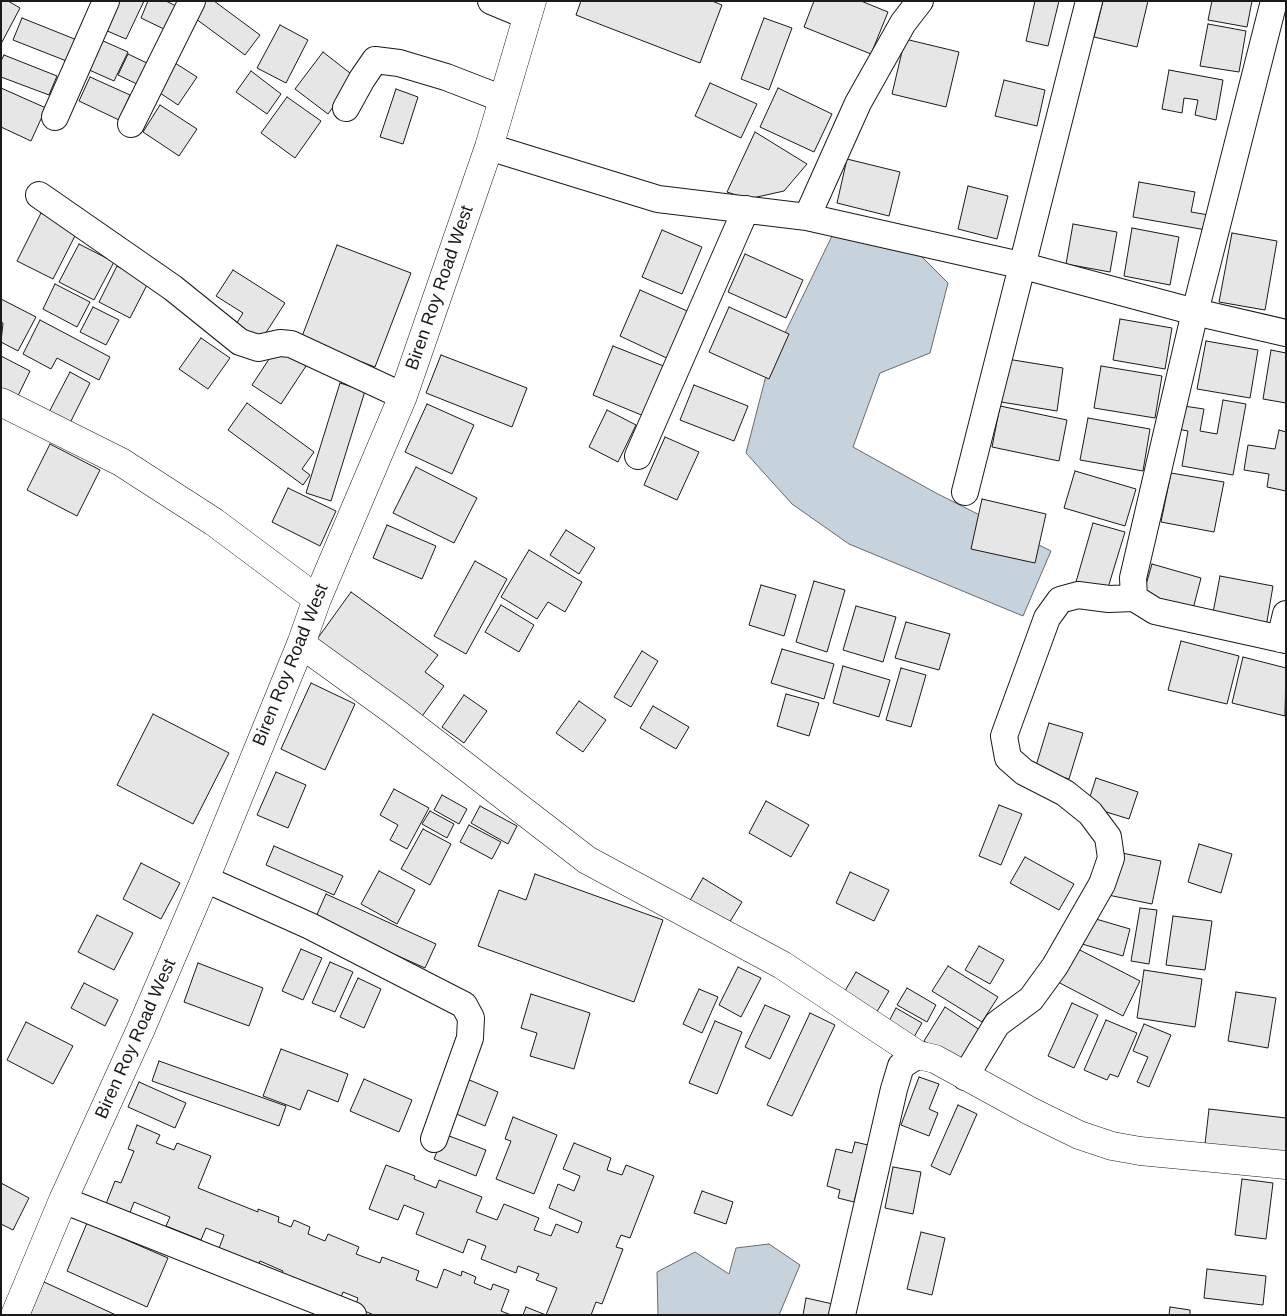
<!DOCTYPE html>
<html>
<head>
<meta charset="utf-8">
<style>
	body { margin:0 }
	#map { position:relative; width:1287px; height:1316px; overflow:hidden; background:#fff; font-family:Helvetica,sans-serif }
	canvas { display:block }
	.frame { position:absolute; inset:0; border:2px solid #1a1a1a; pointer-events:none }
</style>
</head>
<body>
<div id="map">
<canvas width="1287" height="1316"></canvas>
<div class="frame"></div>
</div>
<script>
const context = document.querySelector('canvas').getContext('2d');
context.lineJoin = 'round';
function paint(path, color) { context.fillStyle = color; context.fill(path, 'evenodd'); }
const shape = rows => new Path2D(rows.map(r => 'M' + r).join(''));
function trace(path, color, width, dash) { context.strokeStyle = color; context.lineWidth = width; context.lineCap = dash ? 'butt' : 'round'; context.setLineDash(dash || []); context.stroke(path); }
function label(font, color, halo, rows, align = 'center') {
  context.font = font + ' Helvetica,sans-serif'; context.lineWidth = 4; context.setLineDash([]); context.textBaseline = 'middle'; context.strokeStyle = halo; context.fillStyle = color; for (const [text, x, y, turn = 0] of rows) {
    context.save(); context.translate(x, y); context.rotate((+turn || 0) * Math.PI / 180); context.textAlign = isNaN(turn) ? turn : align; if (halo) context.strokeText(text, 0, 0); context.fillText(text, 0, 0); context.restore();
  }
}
const water = shape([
	[832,236,918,253,948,283,930,353,880,373,853,447,936,493,1051,551,1023,616,849,544,792,504,746,453,768,368,832,236],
	[769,1244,800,1265,779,1315,658,1315,657,1272,695,1252,729,1274,736,1248,769,1244]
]);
paint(water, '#c6d2dc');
trace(water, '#6a6a6a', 1);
const building = shape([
	[1,1,8,1,20,8,1,44,1,1],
	[118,1,144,1,126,39,105,30,118,1],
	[148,1,166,1,176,6,166,30,141,18,148,1],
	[203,1,214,1,260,35,245,55,192,16,203,1],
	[581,1,712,1,722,5,700,63,576,15,581,1],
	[814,1,861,1,888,12,871,54,804,27,814,1],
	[1035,1,1059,1,1048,46,1026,41,1035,1],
	[1103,1,1148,1,1137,47,1094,37,1103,1],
	[1212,1,1252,1,1247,27,1208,20,1212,1],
	[22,18,77,40,69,62,13,40,22,18],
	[764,18,792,28,769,90,741,79,764,18],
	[1208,24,1246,31,1239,72,1200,66,1208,24],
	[280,25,308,40,286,83,257,68,280,25],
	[905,39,959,52,946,107,892,94,905,39],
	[101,40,128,52,114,81,87,69,101,40],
	[323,52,355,77,328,114,295,89,323,52],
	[128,54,149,64,139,85,118,75,128,54],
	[4,55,57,76,49,95,1,77,1,61,4,55],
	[175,63,197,77,178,105,157,91,175,63],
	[1169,70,1223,80,1216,120,1195,115,1198,100,1184,98,1182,113,1162,109,1169,70],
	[251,71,281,94,267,114,236,92,251,71],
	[90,77,130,95,119,120,79,101,90,77],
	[1004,80,1045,90,1037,126,995,116,1004,80],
	[710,83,757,104,741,138,695,116,710,83],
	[1,88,46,108,31,141,1,127,1,88],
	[778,88,832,114,814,152,760,127,778,88],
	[396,89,418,97,403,144,380,137,396,89],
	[287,97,321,121,295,158,261,133,287,97],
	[160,105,197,129,179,156,143,132,160,105],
	[755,132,807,164,784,191,748,199,727,192,755,132],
	[847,159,900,172,889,216,837,203,847,159],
	[1139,182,1195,192,1191,212,1209,215,1206,230,1133,217,1139,182],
	[968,186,1008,196,997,239,958,229,968,186],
	[41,213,77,232,53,279,17,261,41,213],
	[1073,224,1117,232,1110,272,1066,264,1073,224],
	[1132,228,1179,237,1170,285,1124,276,1132,228],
	[662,230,702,247,682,294,642,277,662,230],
	[1232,233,1277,241,1265,310,1219,302,1232,233],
	[79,244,114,262,94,300,59,282,79,244],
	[337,245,411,273,375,367,301,339,337,245],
	[745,254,803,280,786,318,728,292,745,254],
	[117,266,148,283,130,318,99,302,117,266],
	[233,270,285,303,258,345,233,329,243,313,216,296,233,270],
	[55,284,90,302,77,327,43,309,55,284],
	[640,290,694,314,673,361,620,336,640,290],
	[1,299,36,317,18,351,1,342,3,323,1,322,1,299],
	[93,307,119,320,106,345,80,332,93,307],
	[729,307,789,334,769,379,709,352,729,307],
	[1120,319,1172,328,1165,369,1113,360,1120,319],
	[40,320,110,357,99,380,57,358,51,369,23,354,40,320],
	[201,338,230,358,208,389,179,369,201,338],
	[1206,341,1258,350,1250,398,1197,389,1206,341],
	[613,346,671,369,651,419,593,395,613,346],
	[277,347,306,366,281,404,252,385,277,347],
	[1271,350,1286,353,1286,403,1263,399,1271,350],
	[441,355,527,388,512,427,426,393,441,355],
	[1,356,30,371,15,402,1,395,1,356],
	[1007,359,1063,368,1057,411,1001,402,1007,359],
	[1101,366,1162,376,1155,418,1094,408,1101,366],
	[70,372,90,383,68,427,47,416,70,372],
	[340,383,365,391,331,501,306,493,340,383],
	[694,385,748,406,734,441,680,420,694,385],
	[1223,400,1246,404,1233,475,1182,466,1188,431,1172,428,1177,405,1204,409,1200,431,1217,434,1223,400],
	[247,403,314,452,302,469,310,475,303,485,228,430,247,403],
	[427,404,474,425,452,474,405,452,427,404],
	[1000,406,1067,420,1059,461,992,447,1000,406],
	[607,410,636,425,618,462,589,447,607,410],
	[1088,418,1150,429,1143,471,1080,460,1088,418],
	[1279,430,1286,432,1286,491,1267,487,1269,474,1244,470,1248,445,1275,449,1279,430],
	[665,437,699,452,677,500,644,485,665,437],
	[50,444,100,470,77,516,27,490,50,444],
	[416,467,477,498,454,543,393,513,416,467],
	[1075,471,1136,489,1125,526,1064,508,1075,471],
	[1171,473,1224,482,1214,532,1161,522,1171,473],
	[288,488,336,511,320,546,272,522,288,488],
	[982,499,1046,514,1035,563,971,549,982,499],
	[1093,523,1125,532,1107,591,1076,582,1093,523],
	[387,525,436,546,422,579,373,558,387,525],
	[566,530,595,548,579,574,550,555,566,530],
	[529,550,582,582,565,612,548,602,537,619,501,597,529,550],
	[475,561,507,579,466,654,434,636,475,561],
	[1152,564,1201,578,1193,609,1143,595,1152,564],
	[1220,576,1273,586,1266,627,1212,618,1220,576],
	[814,581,845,590,827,652,796,642,814,581],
	[761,585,796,595,784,636,749,625,761,585],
	[351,592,438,655,425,672,444,686,420,719,315,642,351,592],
	[501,605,534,625,519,652,485,632,501,605],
	[856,606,896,617,883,662,843,650,856,606],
	[906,622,950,634,939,670,895,658,906,622],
	[1181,641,1239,656,1227,704,1168,690,1181,641],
	[782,649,834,664,824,699,771,683,782,649],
	[642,651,658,661,631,707,614,697,642,651],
	[1243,657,1286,668,1285,716,1232,703,1243,657],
	[843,666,890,680,879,717,833,703,843,666],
	[901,668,926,675,911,727,886,720,901,668],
	[311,683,355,704,325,770,281,749,311,683],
	[786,694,819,703,809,736,777,726,786,694],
	[464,695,487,711,464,743,442,727,464,695],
	[579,701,606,720,583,752,556,733,579,701],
	[653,706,689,727,676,749,640,728,653,706],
	[153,714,229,753,193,824,117,785,153,714],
	[1049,723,1083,733,1069,779,1035,769,1049,723],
	[276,772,306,785,288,828,257,815,276,772],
	[1096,778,1138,792,1129,819,1087,806,1096,778],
	[394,789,429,808,407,849,390,840,398,825,380,815,394,789],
	[442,795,467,809,459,824,434,810,442,795],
	[766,801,809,825,791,857,749,833,766,801],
	[999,805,1022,814,1001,865,979,856,999,805],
	[480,806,517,826,508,844,471,823,480,806],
	[430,811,454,824,447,838,422,824,430,811],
	[469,825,501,842,492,859,460,842,469,825],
	[423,829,451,844,430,885,401,869,423,829],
	[1199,844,1232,854,1221,893,1188,882,1199,844],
	[274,846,343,876,334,895,266,865,274,846],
	[1117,852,1161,861,1152,904,1108,895,1117,852],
	[1025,857,1074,884,1059,910,1010,883,1025,857],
	[141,863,180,883,161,919,123,899,141,863],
	[379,871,415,890,397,924,361,904,379,871],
	[850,872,889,890,874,921,836,903,850,872],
	[535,874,663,920,634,1002,478,946,499,890,526,900,535,874],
	[703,878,742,902,726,928,688,904,703,878],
	[326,894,436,944,425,968,315,919,326,894],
	[1140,908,1157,910,1149,964,1131,961,1140,908],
	[97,915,133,933,114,970,78,952,97,915],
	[1173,916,1212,921,1205,970,1166,965,1173,916],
	[1089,917,1130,929,1123,956,1082,944,1089,917],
	[979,946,1004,960,990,984,965,970,979,946],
	[1074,947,1140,981,1123,1016,1056,981,1074,947],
	[301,949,322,958,303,1000,282,991,301,949],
	[330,962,353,972,335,1012,312,1003,330,962],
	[198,963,263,988,249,1026,184,1002,198,963],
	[948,966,998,997,982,1022,932,991,948,966],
	[738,967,761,978,741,1017,719,1005,738,967],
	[1144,970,1202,979,1195,1027,1137,1018,1144,970],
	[856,972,889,991,875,1015,842,996,856,972],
	[358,978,381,989,364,1028,340,1017,358,978],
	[84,983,118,1000,105,1026,71,1008,84,983],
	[907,988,936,1005,927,1022,897,1005,907,988],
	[699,989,718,997,702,1033,683,1024,699,989],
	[1236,992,1276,998,1268,1048,1228,1041,1236,992],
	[531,994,590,1013,574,1069,530,1056,537,1033,521,1028,531,994],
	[1072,1003,1098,1015,1074,1068,1048,1056,1072,1003],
	[765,1005,790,1016,770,1059,745,1047,765,1005],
	[945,1007,983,1032,962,1065,924,1041,945,1007],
	[896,1008,922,1023,914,1037,888,1023,896,1008],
	[810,1013,835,1025,792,1116,767,1105,810,1013],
	[1106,1020,1137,1033,1118,1077,1110,1074,1107,1080,1084,1070,1106,1020],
	[715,1021,742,1032,717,1094,689,1083,715,1021],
	[26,1022,73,1046,53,1084,7,1060,26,1022],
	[1144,1024,1171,1035,1149,1087,1137,1082,1148,1057,1133,1051,1144,1024],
	[281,1049,348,1074,338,1102,308,1090,300,1110,263,1096,281,1049],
	[159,1061,286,1106,279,1126,152,1081,159,1061],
	[919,1077,939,1084,929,1109,938,1113,929,1136,901,1125,919,1077],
	[364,1079,412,1100,399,1132,350,1111,364,1079],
	[467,1079,498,1092,485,1126,454,1113,467,1079],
	[139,1082,186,1103,175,1128,128,1107,139,1082],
	[958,1105,977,1114,950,1175,931,1166,958,1105],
	[1209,1109,1286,1118,1286,1153,1205,1144,1209,1109],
	[513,1117,557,1135,534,1194,496,1179,511,1141,505,1139,513,1117],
	[137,1125,160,1135,156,1143,174,1150,177,1143,211,1156,198,1188,258,1212,258,1209,279,1217,278,1222,291,1227,294,1220,310,1227,308,1234,325,1241,328,1234,359,1247,356,1254,380,1263,382,1257,419,1271,416,1280,437,1288,444,1269,461,1276,462,1271,476,1277,474,1283,491,1290,493,1284,509,1290,501,1311,511,1315,374,1315,355,1307,358,1298,343,1292,340,1300,281,1277,283,1271,260,1261,257,1267,218,1251,224,1235,206,1228,201,1240,166,1226,170,1217,134,1202,128,1218,104,1209,115,1181,121,1183,134,1151,128,1149,137,1125],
	[444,1134,486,1150,476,1176,434,1159,444,1134],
	[855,1142,868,1145,854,1202,838,1198,840,1190,827,1186,836,1149,852,1153,855,1142],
	[574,1143,611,1158,607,1170,622,1175,626,1165,654,1176,630,1238,621,1235,616,1247,623,1249,602,1304,596,1302,591,1315,546,1315,557,1288,536,1280,539,1274,518,1266,516,1273,481,1259,486,1246,468,1239,463,1253,416,1234,424,1213,404,1205,398,1220,369,1209,386,1165,415,1176,414,1179,436,1188,439,1180,482,1197,476,1212,497,1220,504,1204,539,1218,534,1230,551,1236,556,1224,578,1233,582,1222,549,1208,558,1184,574,1191,580,1176,563,1169,574,1143],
	[893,1167,921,1172,913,1214,885,1208,893,1167],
	[1242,1179,1273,1183,1266,1239,1235,1235,1242,1179],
	[1,1183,29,1198,13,1230,1,1224,1,1183],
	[702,1191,733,1202,726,1224,694,1213,702,1191],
	[87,1223,168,1258,147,1307,67,1271,87,1223],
	[921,1232,945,1238,932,1295,907,1289,921,1232],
	[1207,1269,1266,1276,1263,1305,1204,1298,1207,1269],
	[44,1282,116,1315,29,1315,44,1282],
	[806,1298,833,1304,831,1315,803,1315,806,1298],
	[526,1307,546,1315,523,1315,526,1307],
	[1170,1307,1190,1310,1190,1315,1169,1315,1170,1307]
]);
paint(building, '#e6e6e6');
trace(building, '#1a1a1a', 1);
const street = shape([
	[491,1,527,16],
	[1274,1,1195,312,1133,578,1134,598,1155,611,1286,640],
	[346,108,362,79,375,60,399,63,446,77,503,99],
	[55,117,106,1],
	[131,124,192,1],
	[489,147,658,199,807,217,1020,265,1195,312,1286,333],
	[39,195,173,288,240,342,258,348,280,343,291,344,403,396],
	[807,217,858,103,903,23,920,1],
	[638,456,746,209],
	[965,492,1089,1],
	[1280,639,1286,614],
	[205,879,310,926,464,1005,471,1018,470,1038,434,1139],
	[965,1077,997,1024,1031,999,1055,966,1102,884,1111,858,1108,837,1090,813,1065,793,1024,772,1008,758,1004,736,1047,618,1060,600,1078,595,1109,599,1134,598],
	[63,1200,353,1315],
	[842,1315,894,1089,901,1066,918,1055]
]);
const secondary = shape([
	[1,402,121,462,214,522,317,599],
	[301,644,395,712,587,860,782,965,918,1055,935,1059,1030,1111,1079,1135,1112,1146,1140,1151,1286,1165],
	[15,1315,63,1200,140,1031,205,879,301,644,317,599,403,396,489,147,532,1]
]);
trace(street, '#1a1a1a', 28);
trace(secondary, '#1a1a1a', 29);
trace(street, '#fff', 26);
trace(secondary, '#fff', 28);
label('18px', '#1a1a1a', '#fff', [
	["Biren Roy Road West",440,288,-71],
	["Biren Roy Road West",291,665,-68],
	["Biren Roy Road West",136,1039,-66]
]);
</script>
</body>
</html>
